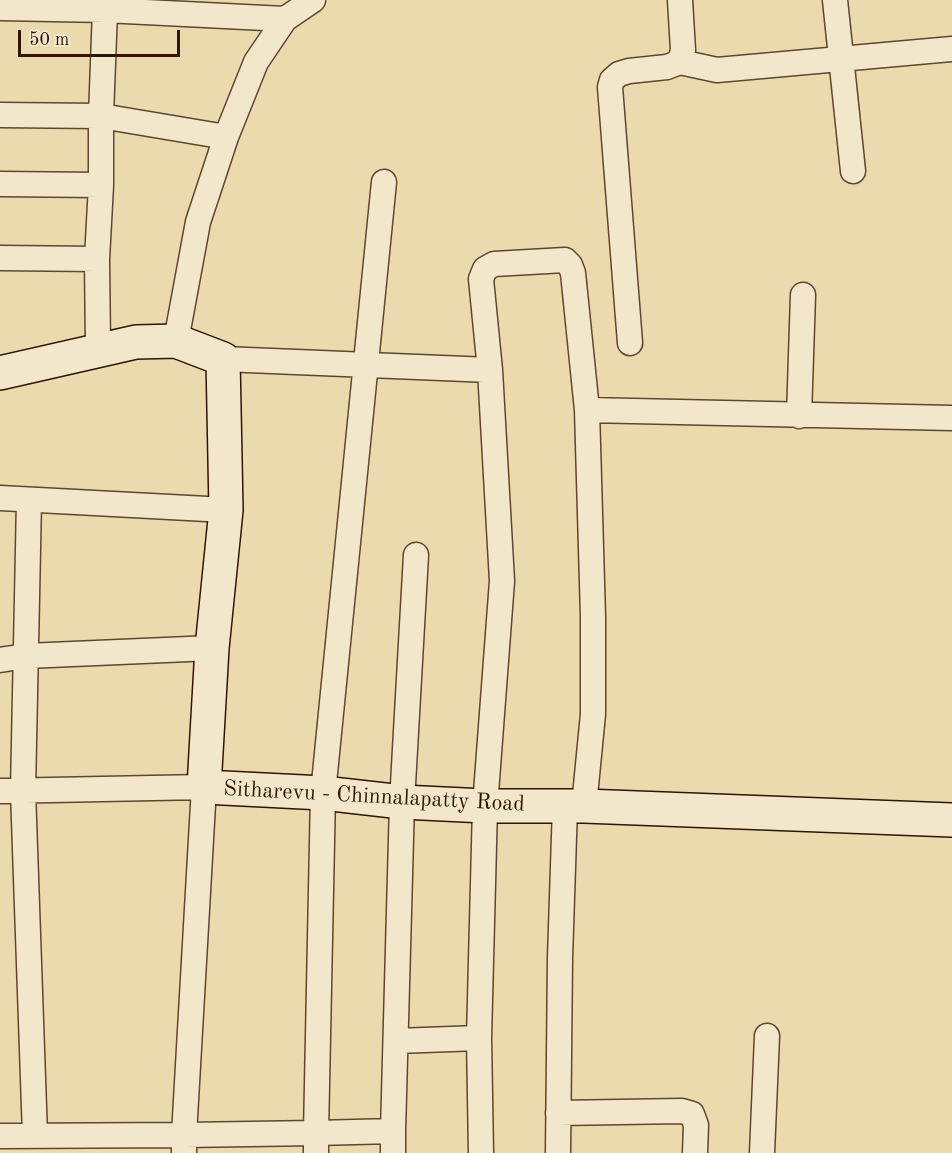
<!DOCTYPE html>
<html>
<head>
<meta charset="utf-8">
<style>
	body { margin:0 }
	#map { position:relative; width:952px; height:1153px; overflow:hidden; background:#ebdaae; font-family:"Old Standard TT",serif }
	canvas { display:block }
	.scale { position:absolute; left:18px; top:30px; width:162px; height:27px; box-sizing:border-box; border:3px solid #301405; border-top:0; padding-left:8px; font-size:18px; line-height:21px; white-space:nowrap; color:#301405; -webkit-text-stroke:4px #f2e7ca; paint-order:stroke }
</style>
</head>
<body>
<div id="map">
<canvas width="952" height="1153"></canvas>
<div class="scale">50 m</div>
</div>
<script>
const context = document.querySelector('canvas').getContext('2d');
context.lineJoin = 'round';
const shape = rows => new Path2D(rows.map(r => 'M' + r).join(''));
function trace(path, color, width, dash) { context.strokeStyle = color; context.lineWidth = width; context.lineCap = dash ? 'butt' : 'round'; context.setLineDash(dash || []); context.stroke(path); }
function label(font, color, halo, rows, align = 'center') {
  context.font = font + ' "Old Standard TT",serif'; context.lineWidth = 4.5; context.setLineDash([]); context.textBaseline = 'middle'; context.strokeStyle = halo; context.fillStyle = color; for (const [text, x, y, turn = 0] of rows) {
    context.save(); context.translate(x, y); context.rotate((+turn || 0) * Math.PI / 180); context.textAlign = isNaN(turn) ? turn : align; if (halo) context.strokeText(text, 0, 0); context.fillText(text, 0, 0); context.restore();
  }
}
const street = shape([
	[835,0,853,171],
	[0,8,105,10,285,19],
	[105,10,101,116,226,137],
	[680,62,717,70,952,49],
	[0,115,101,116,101,185,97,259,98,349],
	[384,182,323,793,316,1133,393,1131,393,1153],
	[0,184,101,185],
	[0,258,97,259],
	[176,341,198,222,226,137,256,62,285,19,313,0],
	[630,343,610,87,612,80,619,74,629,71,667,67,680,62,683,50,680,0],
	[223,359,490,370],
	[587,410,952,418],
	[799,416,803,295],
	[0,498,226,510],
	[29,500,23,791,35,1136],
	[0,660,26,656,212,648],
	[0,791,204,787,184,1135,0,1136],
	[396,1041,479,1038],
	[558,1113,682,1111,692,1114,696,1125,695,1153],
	[393,1131,402,802,416,555],
	[184,1153,184,1135,316,1133,316,1153],
	[481,1153,479,1038,485,806,502,581,490,370,481,279,485,269,494,264,565,260,570,265,573,273,587,410,593,617,593,714,584,806],
	[558,1153,560,958,565,806],
	[762,1153,767,1036]
]);
const secondary = shape([
	[0,373,136,342,176,341,223,359,226,510,212,648,204,787,323,793,402,802,485,806,584,806,952,820]
]);
trace(street, '#5f462f', 27);
trace(secondary, '#301405', 36);
trace(street, '#f2e7ca', 24);
trace(secondary, '#f2e7ca', 33);
label('22px', '#301405', '#f2e7ca', [
	["Sitharevu - Chinnalapatty Road",374,797,3]
]);
</script>
</body>
</html>
